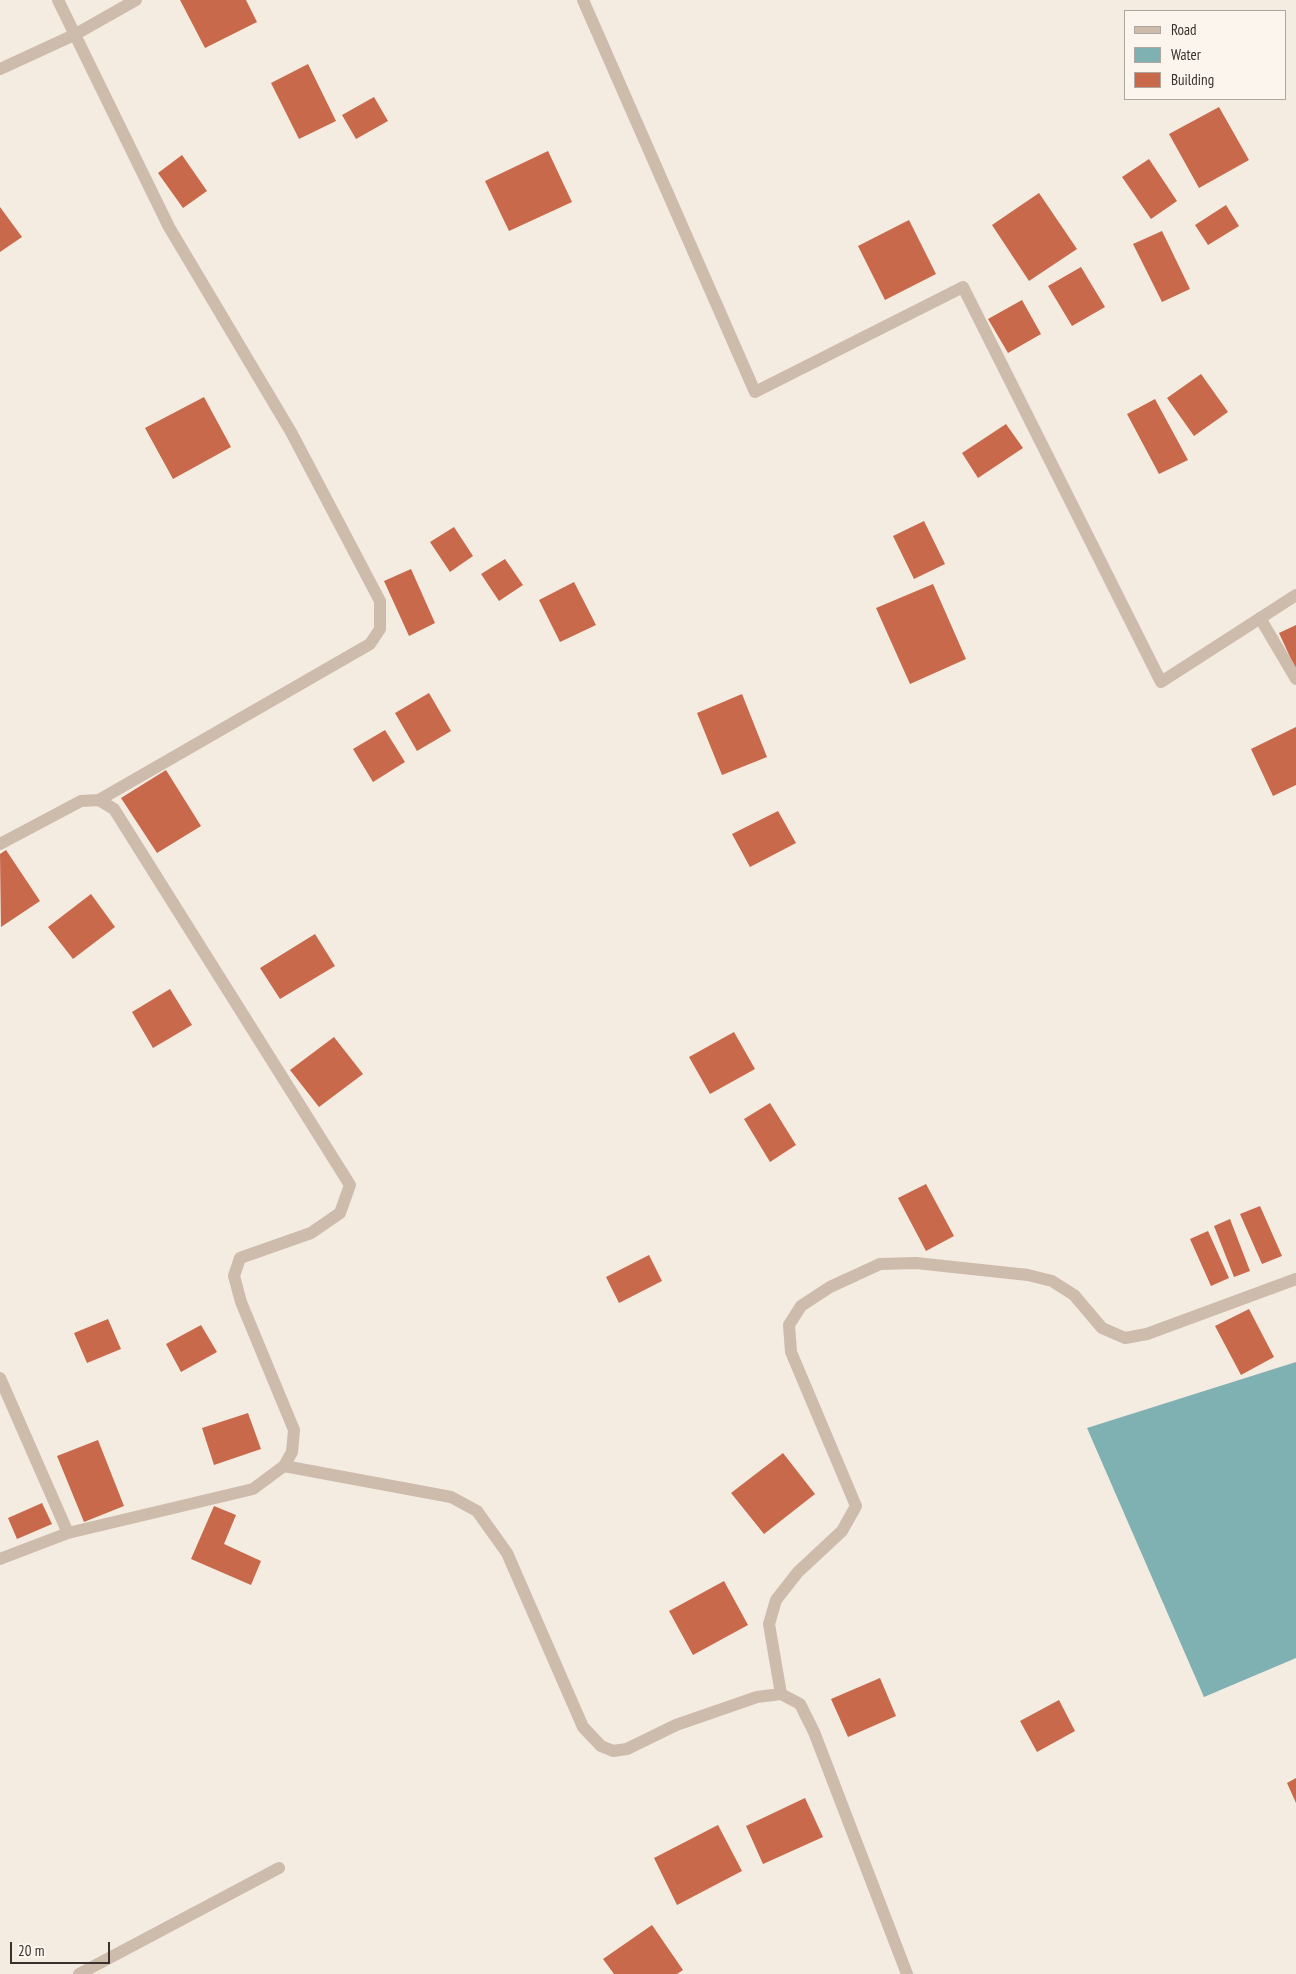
<!DOCTYPE html>
<html>
<head>
<meta charset="utf-8">
<style>
	body { margin:0 }
	#map { position:relative; width:1296px; height:1974px; overflow:hidden; background:#f4ebe1; font-family:"PT Sans Narrow",sans-serif }
	canvas { display:block }
	.legend { position:absolute; left:1124px; top:10px; width:162px; height:90px; box-sizing:border-box; background:#fbf5ee; border:1px solid #aea6a0; margin:0; padding:6px 9px; list-style:none; font-size:15px; color:#3b302b }
	.legend li { display:flex; align-items:center; gap:10px; height:25px }
	.legend b { width:25px; border:1px solid #aea6a0 }
	.scale { position:absolute; left:10px; top:1942px; width:100px; height:22px; box-sizing:border-box; border:2px solid #3b302b; border-top:0; padding-left:6px; font-size:15px; line-height:18px; white-space:nowrap; color:#3b302b; -webkit-text-stroke:4px #fbf5ee; paint-order:stroke }
</style>
</head>
<body>
<div id="map">
<canvas width="1296" height="1974"></canvas>
<ul class="legend">
<li><b style="height:6px;background:#cdbbac"></b>Road</li>
<li><b style="height:14px;background:#7fb0b2"></b>Water</li>
<li><b style="height:14px;background:#c8694b"></b>Building</li>
</ul>
<div class="scale">20 m</div>
</div>
<script>
const context = document.querySelector('canvas').getContext('2d');
context.lineJoin = 'round';
function paint(path, color) { context.fillStyle = color; context.fill(path, 'evenodd'); }
const shape = rows => new Path2D(rows.map(r => 'M' + r).join(''));
function trace(path, color, width, dash) { context.strokeStyle = color; context.lineWidth = width; context.lineCap = dash ? 'butt' : 'round'; context.setLineDash(dash || []); context.stroke(path); }
paint(shape([
	[1296,1362,1296,1658,1204,1697,1087,1428]
]), '#7fb0b2');
paint(shape([
	[180,0,246,0,257,22,205,48],
	[308,64,336,121,299,139,271,83],
	[374,97,388,121,356,139,342,115],
	[1219,107,1249,160,1199,188,1169,134],
	[548,151,572,202,509,231,485,181],
	[182,155,207,191,183,208,158,173],
	[1149,159,1177,201,1151,219,1122,177],
	[1039,193,1077,249,1029,281,992,225],
	[1226,205,1239,226,1208,245,1195,225],
	[0,207,22,237,0,252],
	[909,220,936,274,885,300,858,246],
	[1162,231,1190,289,1162,302,1133,244],
	[1081,267,1105,307,1072,326,1048,286],
	[1022,300,1041,334,1008,353,988,319],
	[1201,374,1228,412,1194,436,1167,398],
	[204,397,231,447,173,479,145,428],
	[1155,399,1188,460,1159,474,1127,414],
	[1006,424,1023,448,978,478,962,453],
	[924,521,945,564,914,579,893,536],
	[454,527,473,556,450,572,430,542],
	[505,559,523,585,499,601,481,574],
	[411,569,435,623,409,636,384,581],
	[574,582,596,625,560,642,539,600],
	[933,584,966,659,910,684,876,608],
	[1296,625,1296,670,1279,633],
	[429,693,451,731,417,751,395,713],
	[742,694,767,757,722,775,697,713],
	[1296,727,1296,785,1273,796,1251,749],
	[385,730,405,762,373,782,353,749],
	[166,770,201,826,157,853,121,798],
	[778,811,796,843,750,867,732,834],
	[6,850,40,901,1,927,0,854],
	[91,894,115,927,73,959,48,927],
	[315,934,335,966,280,999,260,968],
	[170,989,192,1025,153,1048,132,1012],
	[734,1032,755,1069,710,1094,689,1057],
	[334,1037,363,1074,319,1107,290,1070],
	[770,1103,796,1145,770,1162,744,1119],
	[926,1184,954,1236,926,1251,898,1198],
	[1260,1206,1282,1256,1262,1264,1240,1214],
	[1230,1219,1250,1271,1234,1277,1214,1226],
	[1208,1231,1229,1278,1211,1286,1190,1239],
	[649,1255,662,1281,619,1303,606,1277],
	[1249,1309,1274,1357,1241,1375,1215,1326],
	[108,1319,121,1349,87,1363,74,1333],
	[201,1325,217,1352,181,1372,166,1344],
	[248,1413,261,1449,214,1465,202,1428],
	[98,1440,124,1506,84,1522,57,1456],
	[783,1453,815,1494,764,1534,731,1493],
	[42,1503,52,1524,17,1539,8,1518],
	[214,1506,236,1515,224,1544,261,1561,251,1585,191,1559],
	[724,1581,748,1625,693,1655,669,1611],
	[880,1678,896,1716,848,1737,831,1699],
	[1059,1700,1075,1731,1037,1752,1020,1721],
	[1296,1778,1296,1803,1287,1783],
	[805,1798,823,1837,763,1864,746,1826],
	[718,1825,742,1871,677,1905,654,1858],
	[652,1925,683,1970,677,1974,614,1974,603,1959]
]), '#c8694b');
trace(shape([
	[58,0,169,227,291,432,380,601,380,629,370,644,99,800],
	[583,0,755,392,963,287,1161,682,1296,595],
	[0,69,74,35,136,0],
	[1260,618,1296,679],
	[0,844,81,801,99,800,114,809,350,1185,340,1213,311,1233,240,1258,234,1276,241,1302,294,1430,292,1452,284,1466,253,1489,68,1533,0,1559],
	[0,1378,68,1533],
	[284,1466,451,1497,477,1511,507,1553,583,1727,601,1746,613,1751,627,1749,676,1725,757,1697,781,1694,800,1704,814,1732,907,1974],
	[781,1694,769,1624,776,1600,798,1572,842,1531,856,1506,791,1352,789,1325,801,1306,830,1287,880,1264,916,1263,1028,1275,1052,1281,1074,1295,1102,1328,1125,1338,1147,1334,1296,1279],
	[79,1974,279,1868]
]), '#cdbbac', 12);
</script>
</body>
</html>
